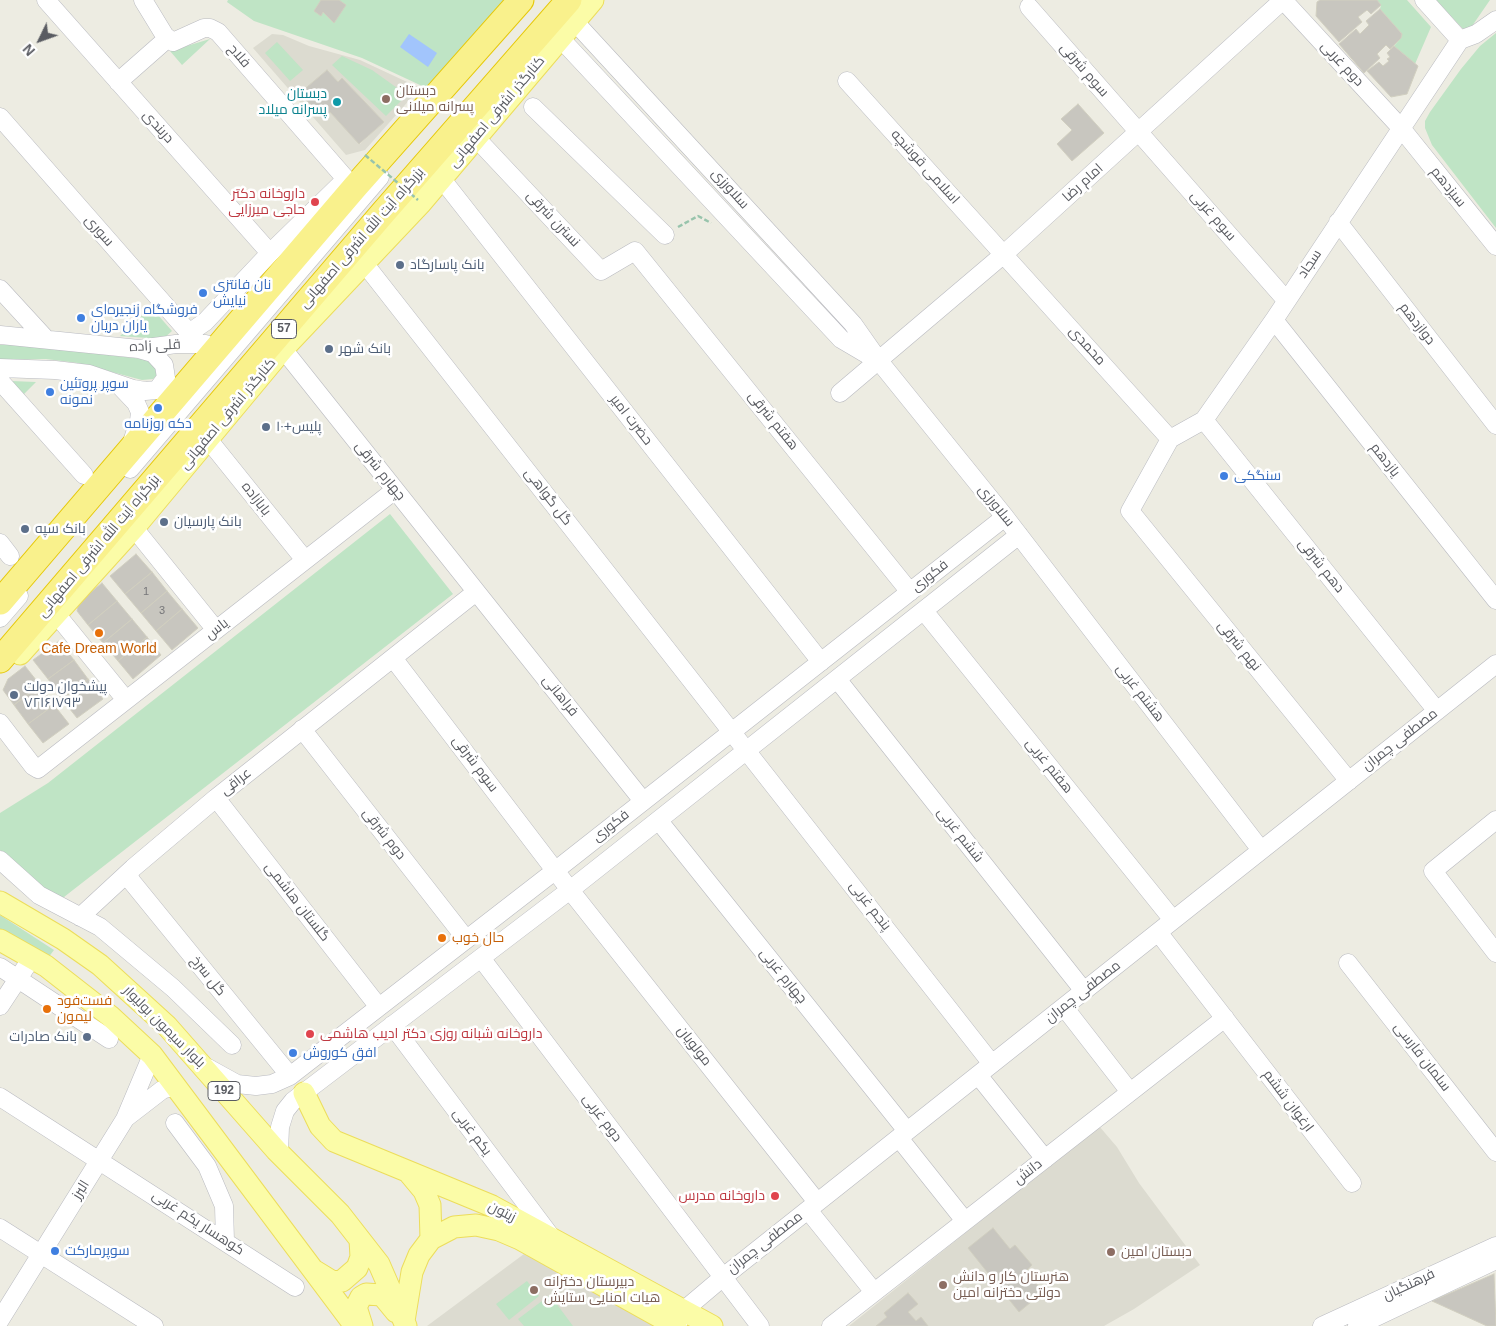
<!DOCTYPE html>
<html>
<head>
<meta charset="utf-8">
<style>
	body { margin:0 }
	#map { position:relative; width:1496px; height:1326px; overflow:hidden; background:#edece2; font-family:Arial,sans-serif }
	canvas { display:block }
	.north { position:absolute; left:15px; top:15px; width:50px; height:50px; -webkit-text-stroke:4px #fff; paint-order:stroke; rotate:228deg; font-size:14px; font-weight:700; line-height:20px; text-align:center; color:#5a5c62 }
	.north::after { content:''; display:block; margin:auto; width:18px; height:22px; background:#5a5c62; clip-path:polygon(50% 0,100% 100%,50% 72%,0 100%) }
</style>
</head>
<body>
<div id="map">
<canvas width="1496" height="1326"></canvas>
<div class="north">N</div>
</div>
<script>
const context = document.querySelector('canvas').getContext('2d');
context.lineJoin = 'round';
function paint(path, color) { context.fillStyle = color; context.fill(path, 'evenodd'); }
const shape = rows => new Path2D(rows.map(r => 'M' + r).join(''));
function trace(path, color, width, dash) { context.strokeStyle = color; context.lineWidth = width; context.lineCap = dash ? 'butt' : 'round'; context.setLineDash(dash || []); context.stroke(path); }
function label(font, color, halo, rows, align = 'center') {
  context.font = font + ' Arial,Cairo,sans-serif'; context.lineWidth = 5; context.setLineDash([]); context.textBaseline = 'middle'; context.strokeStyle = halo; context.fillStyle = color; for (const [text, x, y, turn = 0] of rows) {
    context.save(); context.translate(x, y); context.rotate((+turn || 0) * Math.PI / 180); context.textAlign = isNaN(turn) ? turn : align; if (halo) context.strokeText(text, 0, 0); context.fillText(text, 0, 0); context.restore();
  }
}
paint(shape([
	[272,34,283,35,309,46,360,60,420,88,365,150,346,155,253,48],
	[326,71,338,82,343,79,383,122,360,144,330,112,301,93],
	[1099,1126,1117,1147,1139,1183,1200,1265,1134,1309,1104,1326,849,1326],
	[524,1254,659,1326,427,1326]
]), '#dcdbd0');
paint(shape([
	[228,0,513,0,435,92,362,58,254,21,227,2],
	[1377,0,1407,0,1431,27,1415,64,1394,46,1401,38,1402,34,1380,9,1381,5],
	[1436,0,1490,0,1470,29,1466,30,1462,28],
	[1496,33,1496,228,1432,145,1425,128,1425,121,1430,112,1461,69,1480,46],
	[210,39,182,65,170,51],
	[277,42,303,70,290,81,265,53],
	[342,56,372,70,407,95,386,116,332,65],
	[151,307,172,331,163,339,120,336],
	[15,344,151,360,157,367,158,374,153,379,142,380,78,363,46,359,0,360,0,345],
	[11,381,36,382,24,394],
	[390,514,453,594,64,897,55,898,0,850,0,813,48,783],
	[0,915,54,950,48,958,0,929],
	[527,1281,539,1296,509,1320,496,1304],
	[550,1295,573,1326,524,1326,518,1319]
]), '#bfe4c5');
paint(shape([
	[409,34,437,53,428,67,400,47]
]), '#a2c5fc');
const building = shape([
	[321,0,339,0,346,5,334,23,323,12,321,16,314,11,321,0],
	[1320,0,1377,0,1381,5,1371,14,1367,10,1358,17,1362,22,1339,42,1316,16,1317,2,1320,0],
	[1380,9,1402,34,1401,38,1390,49,1386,45,1377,54,1380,58,1364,73,1339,44,1356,29,1360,34,1369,25,1366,21,1380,9],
	[1394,46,1418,66,1407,94,1391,97,1367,71,1379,62,1383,66,1389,61,1387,59,1390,57,1387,53,1394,46],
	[327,70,338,82,342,78,384,122,359,144,330,112,323,118,300,93,327,70],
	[1078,104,1104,133,1072,161,1057,144,1072,130,1061,119,1078,104],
	[136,554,152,572,125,594,110,576,136,554],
	[152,572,167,591,141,613,125,594,152,572],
	[102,583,117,601,88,625,77,611,79,602,102,583],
	[167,591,182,609,156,631,141,613,167,591],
	[117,601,132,619,103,643,88,625,117,601],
	[182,609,198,628,172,650,156,631,182,609],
	[132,619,147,637,118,661,103,643,132,619],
	[147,637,161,655,133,679,118,661,147,637],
	[59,641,74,660,48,679,33,660,59,641],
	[74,660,88,679,62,699,48,679,74,660],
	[25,666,40,685,14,705,3,690,8,679,25,666],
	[88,679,103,699,77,718,62,699,88,679],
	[40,685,54,705,28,724,14,705,40,685],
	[54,705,69,724,43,743,28,724,54,705],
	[993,1228,1010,1249,1015,1245,1032,1265,1026,1271,1043,1292,1019,1312,968,1248,993,1228],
	[1494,1274,1496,1326,1487,1326,1432,1301,1494,1274],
	[908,1293,918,1304,908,1312,916,1321,921,1317,928,1326,876,1326,887,1317,884,1313,908,1293]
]);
paint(building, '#c8c6bf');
trace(building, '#d1cfc0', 1);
const minor = shape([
	[46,0,270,253],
	[143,0,165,36,173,42,204,28,210,28,218,32,346,179,270,253,205,322,189,333],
	[1283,0,1401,128,1496,246],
	[1424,0,1460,40],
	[1029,7,1286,300],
	[574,21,853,324,879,361,1005,517,1261,850],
	[560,38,841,339,875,359],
	[847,81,1170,439],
	[118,82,168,38],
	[533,107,665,235],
	[0,117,199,344],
	[476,138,601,271,635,251,910,592],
	[441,178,821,662],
	[1338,222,1496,425],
	[364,263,992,1064],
	[0,289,45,338],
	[1274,320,1496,600],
	[0,335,139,349,176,344,206,344],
	[283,349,643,801],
	[0,368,55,370,89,374,133,389,145,391,157,390,166,378,164,365,153,353,139,349],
	[0,381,84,475],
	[119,385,136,403,140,412,139,421,132,442],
	[840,393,1004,254,1283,0],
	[1204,420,1437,711],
	[207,438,305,560],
	[130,469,380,177],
	[134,528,216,630],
	[0,543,10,556],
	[924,611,1173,920],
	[57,615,126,700],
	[0,618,19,596],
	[393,658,570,890,817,1202],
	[837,679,1084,991],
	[0,723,33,766,38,769,395,490],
	[302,729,466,939],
	[1349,781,1130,511,1170,439,1204,420,1274,320,1460,40,1476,34,1496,20],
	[216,798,378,1006],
	[1496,820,1433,871,1496,953],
	[659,821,907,1131],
	[0,860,39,895,100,927,173,988,232,1045],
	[128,874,132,882,290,1076],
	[80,917,133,868,216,798,476,592],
	[1158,932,1352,1183],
	[481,958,760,1326],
	[1348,963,1496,1152],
	[0,967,109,1039],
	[0,1006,31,959],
	[1064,1007,1130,1092],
	[392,1025,552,1238],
	[208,1068,237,1084,256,1086,272,1084,290,1076,556,870,1005,517],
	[978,1075,1045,1159],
	[0,1097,295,1287],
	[127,1117,162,1090,175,1086],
	[175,1123,207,1166,224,1206,225,1241],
	[899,1138,965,1221],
	[279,1152,280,1127,285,1111,293,1101,570,890,1019,535],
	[808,1210,874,1292],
	[0,1228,154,1326],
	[0,1320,125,1119,152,1055],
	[679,1321,683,1311,722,1278,1496,664],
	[831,1326,1225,1018],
	[1322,1326,1496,1246],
	[1357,1326,1496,1260]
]);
const major = shape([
	[20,654,134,528,283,349,421,203,593,0],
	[0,902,63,939,100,965,167,1026,276,1150,340,1214,379,1264,406,1326],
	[0,940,46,966,110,1016,152,1055,355,1326],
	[304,1093,320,1126,334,1141,492,1206,712,1326],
	[409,1173,424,1191,430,1205,431,1239],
	[315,1271,333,1282,342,1281,357,1268,361,1257,360,1240],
	[404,1321,412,1272,419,1255,431,1239,454,1227,476,1225,499,1230,520,1239,676,1326],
	[362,1326,356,1307,361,1297,366,1294,382,1295,396,1312]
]);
const highway = shape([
	[0,602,355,187,521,0],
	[0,660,382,214,569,0]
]);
trace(minor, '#b9bac0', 19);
trace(major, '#ecdd5b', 23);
trace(highway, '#e6c808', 27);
trace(shape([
	[678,227,698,216,711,223]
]), '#98c4ac', 2.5, [5, 2.5]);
trace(minor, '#fff', 18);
trace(major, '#fbfca7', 21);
trace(highway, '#f9f18c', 25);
trace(shape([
	[365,155,418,200]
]), '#98c4ac', 2.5, [5, 2.5]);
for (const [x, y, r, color] of [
	[386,99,5,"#8d6e63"],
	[337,102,5,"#0f9aa8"],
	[315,202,5,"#e0444e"],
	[400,265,5,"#5c6f8a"],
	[203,293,5,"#3f7fe0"],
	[81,318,5,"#3f7fe0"],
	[329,349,5,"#5c6f8a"],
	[50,392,5,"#3f7fe0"],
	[158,408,5,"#3f7fe0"],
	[266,427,5,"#5c6f8a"],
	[1224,476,5,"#3f7fe0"],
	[164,522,5,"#5c6f8a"],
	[25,529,5,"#5c6f8a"],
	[99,633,5,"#e8710a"],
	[14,695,5,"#5c6f8a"],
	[442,938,5,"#e8710a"],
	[47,1009,5,"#e8710a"],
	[310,1034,5,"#e0444e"],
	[87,1037,5,"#5c6f8a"],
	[293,1053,5,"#3f7fe0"],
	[775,1196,5,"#e0444e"],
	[55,1251,5,"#3f7fe0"],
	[1111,1252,5,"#8d6e63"],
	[943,1285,5,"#8d6e63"],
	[534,1290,5,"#8d6e63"]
]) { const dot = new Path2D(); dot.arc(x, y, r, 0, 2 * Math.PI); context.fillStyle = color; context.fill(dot); trace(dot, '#fff', 2); }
label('11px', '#767679', null, [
	["1",146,592],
	["3",162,611]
]);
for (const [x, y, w] of [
	[284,329,25],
	[224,1091,32]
]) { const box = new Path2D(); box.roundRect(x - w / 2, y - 9.5, w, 19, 4); context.fillStyle = '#fff'; context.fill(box); trace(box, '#5a5c62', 1); }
label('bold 12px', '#5a5c62', null, [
	["57",284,329],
	["192",224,1091]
]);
label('14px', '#5a5c62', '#fff', [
	["فلاح",239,56,49],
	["دوم غربی",1342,64,47],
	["سوم شرقی",1084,70,49],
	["کنارگذر اشرفی اصفهانی",497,112,-50],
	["دربندی",158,127,48],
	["اسلامی قوشچه",925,167,48],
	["امام رضا",1083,183,-42],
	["سیزدهم",1448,187,51],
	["سلاورزی",730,189,48],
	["سوم غربی",1213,216,49],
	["نسترن شرقی",553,219,47],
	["سوری",99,231,49],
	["بزرگراه آیت الله اشرفی اصفهانی",362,238,-49],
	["سجاد",1310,264,-56],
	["دوازدهم",1417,324,52],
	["قلی زاده",155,346,-3],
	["محمدی",1087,346,48],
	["کنارگذر اشرفی اصفهانی",228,414,-50],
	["حضرت امیر",631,420,52],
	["هفتم شرقی",773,421,51],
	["یازدهم",1385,460,52],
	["چهارم شرقی",380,471,51],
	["گل گواهی",548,497,52],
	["بابازاده",256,499,52],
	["سلاورزی",996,506,51],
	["بزرگراه آیت الله اشرفی اصفهانی",99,546,-50],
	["دهم شرقی",1321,566,51],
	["فکوری",930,576,-38],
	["یاس",217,629,-38],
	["نهم شرقی",1239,646,51],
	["هشتم غربی",1140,693,52],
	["فراهانی",560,696,51],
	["مصطفی چمران",1400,740,-38],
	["سوم شرقی",475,764,53],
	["هفتم غربی",1049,766,51],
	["عراقی",236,782,-38],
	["فکوری",611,826,-38],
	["دوم شرقی",384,834,52],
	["ششم غربی",960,835,52],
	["گلستان هاشمی",297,902,52],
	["پنجم غربی",870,906,52],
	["گل سرخ",208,976,51],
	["چهارم غربی",783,976,51],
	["مصطفی چمران",1083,992,-38],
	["بلوار سیمون بولیوار",164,1027,45],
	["مولویان",694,1046,52],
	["سلمان فارسی",1422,1057,52],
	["ارغوان ششم",1288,1101,53],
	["دوم غربی",602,1118,53],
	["یکم غربی",472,1132,53],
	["دانش",1028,1172,-38],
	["البرز",81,1190,-58],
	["زیتون",502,1212,27],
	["کوهسار یکم غربی",198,1223,33],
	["مصطفی چمران",765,1243,-38],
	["فرهنگیان",1409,1285,-25]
]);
label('14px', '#785e54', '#fff', [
	["دبستان",396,91],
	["پسرانه میلانی",396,107],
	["دبستان امین",1121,1252],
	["هنرستان کار و دانش",953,1277],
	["دولتی دخترانه امین",953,1293],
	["دبیرستان دخترانه",544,1282],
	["هیات امنایی ستایش",544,1298]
], 'left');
label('14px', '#0d838f', '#fff', [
	["دبستان",327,94],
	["پسرانه میلاد",327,110]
], 'right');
label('14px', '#be3a42', '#fff', [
	["داروخانه دکتر",305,194],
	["حاجی میرزایی",305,210],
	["داروخانه شبانه روزی دکتر ادیب هاشمی",320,1034,"left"],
	["داروخانه مدرس",765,1196]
], 'right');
label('14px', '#4e5e75', '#fff', [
	["بانک پاسارگاد",410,265],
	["بانک شهر",339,349],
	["پلیس+۱۰",276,427],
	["بانک پارسیان",174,522],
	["بانک سپه",35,529],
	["پیشخوان دولت",24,687],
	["۷۲۱۶۱۷۹۳",24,703],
	["بانک صادرات",77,1037,"right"]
], 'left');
label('14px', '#366cbe', '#fff', [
	["نان فانتزی",213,285],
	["نیایش",213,301],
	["فروشگاه زنجیره‌ای",91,310],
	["یاران دریان",91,326],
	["سوپر پروتئین",60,384],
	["نمونه",60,400],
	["دکه روزنامه",158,424,"center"],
	["سنگکی",1234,476],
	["افق کوروش",303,1053],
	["سوپرمارکت",65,1251]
], 'left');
label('14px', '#c56008', '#fff', [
	["Cafe Dream World",99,649,"center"],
	["حال خوب",452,938],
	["فست‌فود",57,1001],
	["لیمون",57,1017]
], 'left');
</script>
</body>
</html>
